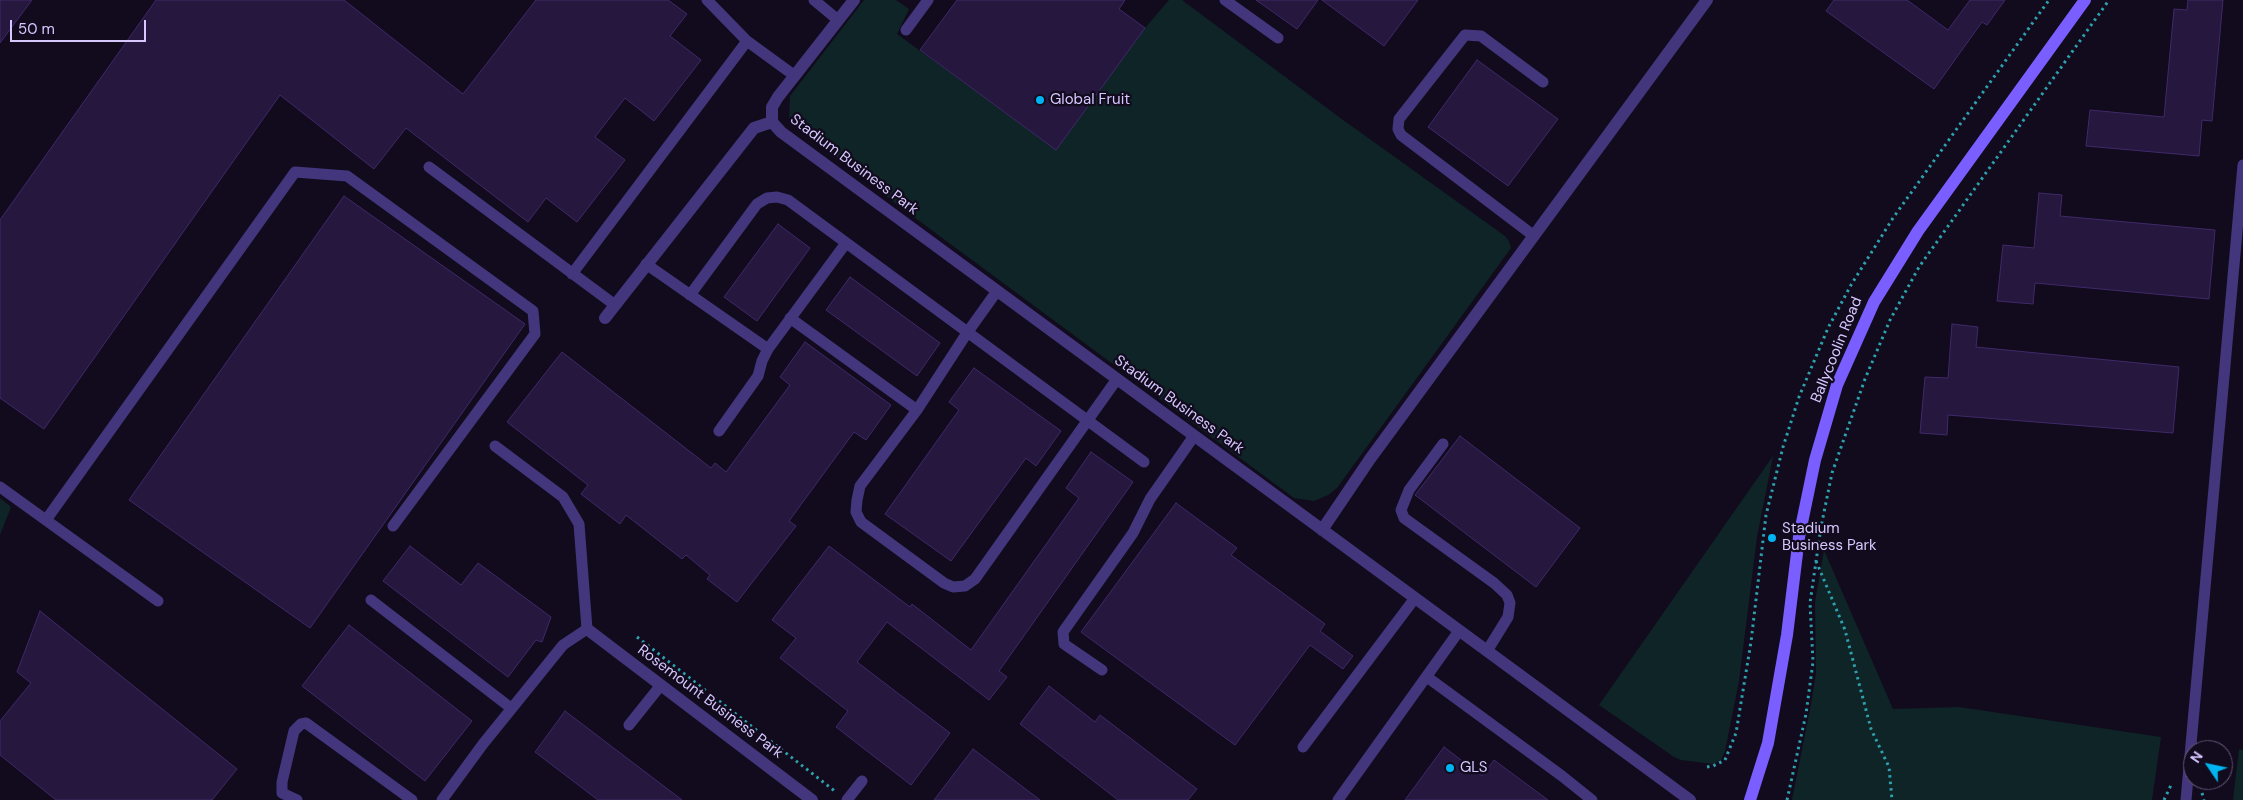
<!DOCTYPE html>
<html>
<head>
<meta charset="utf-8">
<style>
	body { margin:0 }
	#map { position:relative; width:2243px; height:800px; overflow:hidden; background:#110b1d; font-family:"DM Sans",sans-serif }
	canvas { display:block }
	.north { position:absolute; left:2183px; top:740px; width:50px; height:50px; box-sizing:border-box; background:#110b1d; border:1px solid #605677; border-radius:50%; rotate:304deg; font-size:14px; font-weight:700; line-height:20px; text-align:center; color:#d6c7ff }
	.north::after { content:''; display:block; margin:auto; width:18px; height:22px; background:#00b4f2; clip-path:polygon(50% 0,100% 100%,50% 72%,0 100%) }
	.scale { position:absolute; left:10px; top:20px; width:136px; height:22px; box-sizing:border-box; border:2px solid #d6c7ff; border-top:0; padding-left:6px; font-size:15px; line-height:18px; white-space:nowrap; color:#d6c7ff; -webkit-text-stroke:4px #110b1d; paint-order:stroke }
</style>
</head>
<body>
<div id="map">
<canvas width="2243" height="800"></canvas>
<div class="north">N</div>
<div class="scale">50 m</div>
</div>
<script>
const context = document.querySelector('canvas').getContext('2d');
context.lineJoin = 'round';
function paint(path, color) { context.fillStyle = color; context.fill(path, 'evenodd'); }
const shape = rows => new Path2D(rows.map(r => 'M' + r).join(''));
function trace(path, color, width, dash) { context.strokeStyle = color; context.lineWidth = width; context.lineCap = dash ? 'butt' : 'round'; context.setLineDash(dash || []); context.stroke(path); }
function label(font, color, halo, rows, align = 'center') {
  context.font = font + ' "DM Sans",sans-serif'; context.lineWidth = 4.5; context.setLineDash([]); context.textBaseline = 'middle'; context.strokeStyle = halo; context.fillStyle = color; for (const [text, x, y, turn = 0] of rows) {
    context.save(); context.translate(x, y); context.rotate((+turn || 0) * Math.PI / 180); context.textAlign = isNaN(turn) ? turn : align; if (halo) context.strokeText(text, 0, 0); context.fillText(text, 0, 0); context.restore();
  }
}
paint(shape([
	[864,0,896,0,909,9,897,34,1056,150,1145,28,1169,0,1182,0,1339,117,1505,236,1509,241,1511,248,1337,488,1328,495,1314,501,1294,498,899,206,789,120,790,96],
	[1773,456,1757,537,1739,681,1725,751,1721,760,1713,764,1681,760,1674,757,1599,705],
	[0,498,11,507,0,535],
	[1824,550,1893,709,1959,707,2161,737,2152,800,1792,800,1812,699,1816,673,1815,602],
	[2239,749,2243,750,2243,800,2233,800]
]), '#0f2427');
const building = shape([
	[0,0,32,0,0,43,0,0],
	[156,0,344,0,463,94,536,0,668,0,687,14,670,36,701,60,654,121,625,98,595,137,625,160,577,222,546,198,528,222,406,128,374,169,280,95,44,429,0,398,0,220,156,0],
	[957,0,1125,0,1119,9,1145,28,1056,150,920,50,957,0],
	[1256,0,1318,0,1297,29,1256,0],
	[1322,0,1418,0,1384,46,1322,0],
	[1834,0,1907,0,1948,30,1970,0,2005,0,1987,25,1982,22,1934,89,1826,11,1834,0],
	[2188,0,2223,0,2212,121,2202,120,2199,156,2086,146,2090,110,2164,117,2174,9,2187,10,2188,0],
	[1477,60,1558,119,1508,186,1428,127,1477,60],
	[2039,193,2062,195,2060,216,2215,230,2209,299,2035,283,2033,304,1997,301,2003,245,2034,248,2039,193],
	[344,196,525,324,310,628,129,500,344,196],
	[778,224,810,248,757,321,724,297,778,224],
	[850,277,940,343,917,376,826,310,850,277],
	[1952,324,1978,327,1976,347,2179,367,2173,433,1948,415,1947,435,1920,433,1925,377,1948,378,1952,324],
	[805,342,891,405,866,440,854,432,789,521,796,526,737,602,707,579,710,575,686,555,682,559,626,515,620,524,581,494,588,485,507,422,562,352,711,468,715,463,726,472,790,385,780,377,805,342],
	[974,368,1061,431,1036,466,1026,458,951,561,885,514,959,410,949,402,974,368],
	[1460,436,1580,528,1536,587,1415,495,1460,436],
	[1091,452,1133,482,999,671,1007,677,989,700,887,622,857,662,950,733,911,785,836,727,848,711,780,658,796,638,772,620,829,546,910,607,912,604,971,650,1079,498,1066,488,1091,452],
	[1176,503,1237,548,1231,555,1325,624,1320,631,1353,656,1343,669,1310,645,1235,745,1081,632,1176,503],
	[410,546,461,585,478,563,551,617,542,642,536,640,508,677,383,581,410,546],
	[40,611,237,769,212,800,56,800,0,755,0,721,31,683,17,672,40,611],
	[349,625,472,721,425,781,302,686,349,625],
	[1049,686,1095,722,1100,715,1197,789,1188,800,1118,800,1020,724,1049,686],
	[565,711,682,800,598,800,535,752,565,711],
	[1444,747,1482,776,1494,760,1548,800,1405,800,1444,747],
	[973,749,1040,800,934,800,973,749]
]);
paint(building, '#25173e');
trace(building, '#40296a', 1);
trace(shape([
	[1816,561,1845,630,1871,729,1889,767,1892,800],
	[637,637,836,792],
	[1707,767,1713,766,1725,760,1736,733,1751,642,1766,515,1783,447,1799,397,1828,328,1851,285,1893,218,2049,0],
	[2202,793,2204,800],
	[1787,800,1806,714,1813,662,1810,603,1821,527,1832,473,1865,379,1890,320,1919,267,2109,0],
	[2164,800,2172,783]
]), '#2da1ad', 3, [2.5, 4]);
trace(shape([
	[707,0,747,41,795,76],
	[814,0,838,20],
	[1225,0,1278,38],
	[906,30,928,0],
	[429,167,615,305],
	[1534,236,1401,135,1398,129,1399,119,1465,35,1481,36,1543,82],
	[646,264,768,349],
	[572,274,747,41],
	[997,291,967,333,917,410,860,486,857,500,856,512,861,522,944,583,953,587,965,586,975,579,1117,379],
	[690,295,757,204,767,198,777,197,788,200,1144,462],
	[790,318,917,410],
	[719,431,758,376,762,361,768,349,846,243],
	[1443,444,1409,490,1401,510,1404,518,1494,583,1507,595,1510,603,1508,617,1487,651],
	[0,487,158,601],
	[46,520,295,172,347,176,533,311,535,334,393,526],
	[371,600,511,708],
	[1102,670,1064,644,1063,632,1133,533,1150,499,1194,436],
	[1427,677,1562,776,1592,800],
	[629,725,661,685],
	[1303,747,1415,598],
	[297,800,282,793,282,782,294,731,301,724,306,723,412,800],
	[442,800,483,744,563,645,587,629,579,524,563,497,495,446],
	[847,800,862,781],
	[1338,800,1459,631],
	[2186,800,2243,165]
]), '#44367c', 11);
trace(shape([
	[854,0,778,97,772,107,772,122,781,132,1690,800],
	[605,318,754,128,772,122],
	[1322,530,1370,459,1707,0],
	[587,629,812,800]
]), '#44367c', 12);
trace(shape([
	[1750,800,1768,743,1787,635,1799,537,1815,460,1837,385,1874,302,1918,231,2085,0]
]), '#7b5eff', 12);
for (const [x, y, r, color] of [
	[1040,100,5,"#00b4f2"],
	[1772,538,5,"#00b4f2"],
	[1450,768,5,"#00b4f2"]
]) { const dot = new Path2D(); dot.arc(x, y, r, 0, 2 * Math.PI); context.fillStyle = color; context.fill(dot); trace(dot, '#110b1d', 2); }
label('15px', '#d6c7ff', '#110b1d', [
	["Global Fruit",1050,100],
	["Stadium",1782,529],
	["Business Park",1782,546],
	["GLS",1460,768]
], 'left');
label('15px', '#d6c7ff', '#110b1d', [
	["Stadium Business Park",854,165,37],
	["Ballycoolin Road",1837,350,-68],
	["Stadium Business Park",1179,405,36],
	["Rosemount Business Park",710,702,37]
]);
</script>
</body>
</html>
